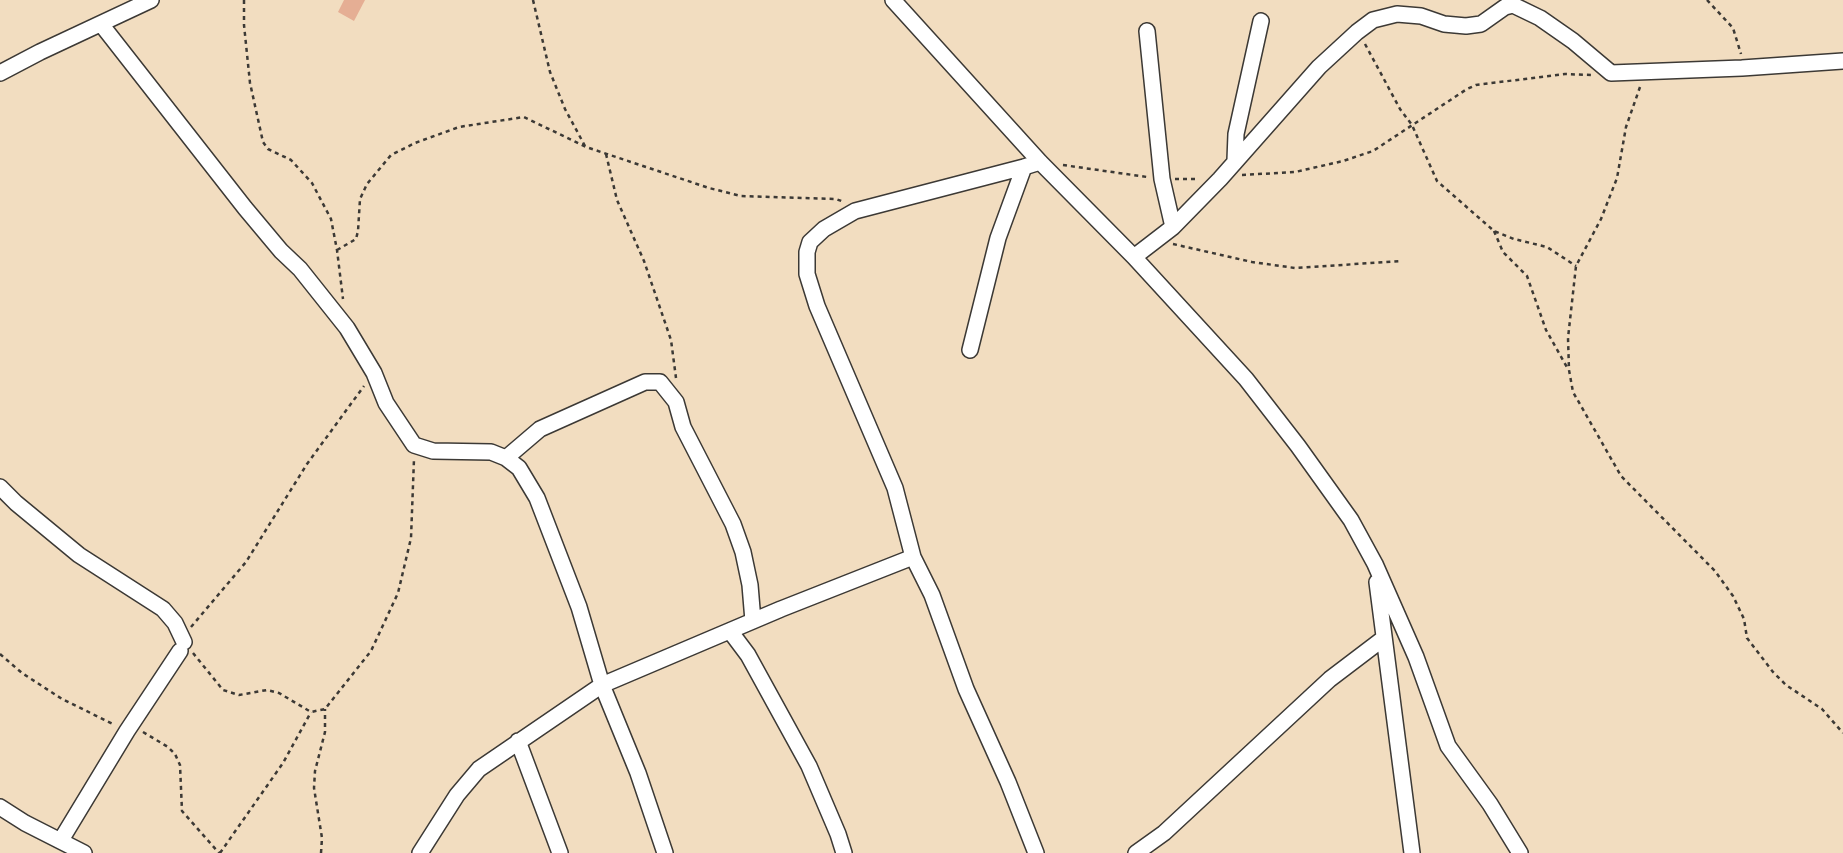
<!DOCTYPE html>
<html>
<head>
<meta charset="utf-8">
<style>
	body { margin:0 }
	canvas { display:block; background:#f2ddc0 }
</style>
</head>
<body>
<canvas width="1843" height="853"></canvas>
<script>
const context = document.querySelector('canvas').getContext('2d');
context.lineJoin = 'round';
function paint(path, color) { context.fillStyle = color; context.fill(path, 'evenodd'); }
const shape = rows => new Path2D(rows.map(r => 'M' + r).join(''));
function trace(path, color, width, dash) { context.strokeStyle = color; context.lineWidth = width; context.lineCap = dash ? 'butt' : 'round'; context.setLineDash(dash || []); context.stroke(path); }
paint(shape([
	[344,0,365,0,354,21,338,12]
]), '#e5ae94');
const minor = shape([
	[893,0,1040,162,1134,257,1246,379,1298,446,1351,520,1375,564,1416,657,1448,746,1490,804,1520,853],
	[101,24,245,208,281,251,300,269,347,328,374,373,386,403,414,445,433,451,491,452,506,458,519,468,537,498,579,607,602,685,638,773,665,853],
	[1147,31,1162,179,1173,227],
	[0,73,40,52,151,0],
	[1235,160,1236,134,1261,21],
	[1134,257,1173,227,1220,179,1319,67,1357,32,1373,20,1397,14,1421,16,1444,24,1466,26,1481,24,1505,7,1513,5,1540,18,1573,41,1611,73,1742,68,1843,61],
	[970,350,998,238,1024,167],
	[506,458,540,429,645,382,660,382,676,402,683,427,733,524,743,552,750,585,753,621],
	[0,487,16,503,79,555,163,609,175,623,184,642],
	[1377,582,1412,853],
	[730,631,748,655,809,766,838,834,844,853],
	[518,741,560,853],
	[0,807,25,823,84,853],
	[61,840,127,731,180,651],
	[420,853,457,795,479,769,602,685,781,609,913,557],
	[1036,853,1008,782,966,689,932,595,913,557,895,488,817,306,807,274,807,252,810,242,824,229,855,211,1024,167,1040,162],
	[1136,853,1164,833,1330,679,1384,638]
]);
trace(minor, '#3c3935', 18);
trace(shape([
	[244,0,244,25,250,83,263,142,268,149,291,160,312,183,331,219,337,250,343,299],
	[533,0,550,72,565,109,585,146],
	[1707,0,1733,28,1741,54],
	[1365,44,1400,109,1412,125,1437,181,1494,231,1514,239,1547,247,1576,266],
	[1640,87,1626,127,1617,178,1601,219,1576,266,1568,338,1569,370,1573,392,1621,476,1715,571,1733,596,1744,619,1747,638,1773,672,1786,685,1822,709,1843,733],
	[606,154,617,200,644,261,671,340,676,378],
	[1063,165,1147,177],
	[1242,175,1295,172,1343,161,1373,151,1467,89,1476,85,1565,74,1591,75],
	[1175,179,1199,179],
	[1494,231,1503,252,1527,276,1546,330,1568,369],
	[1173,244,1252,262,1295,268,1402,261],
	[337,250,356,239,358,231,360,199,367,184,391,155,415,143,459,127,524,117,586,147,709,188,741,196,836,199,844,202],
	[191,627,246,562,307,464,364,386],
	[193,653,223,690,239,695,267,690,279,693,311,712,325,709,371,651,398,593,411,538,414,459],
	[0,654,22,673,62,699,115,725],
	[143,732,168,747,175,754,180,765,182,811,219,853],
	[220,853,283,763,311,712],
	[321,853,322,838,314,788,315,771,325,732,325,709]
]), '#3c3935', 2.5, [4, 4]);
trace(minor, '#fff', 15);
</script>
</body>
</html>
